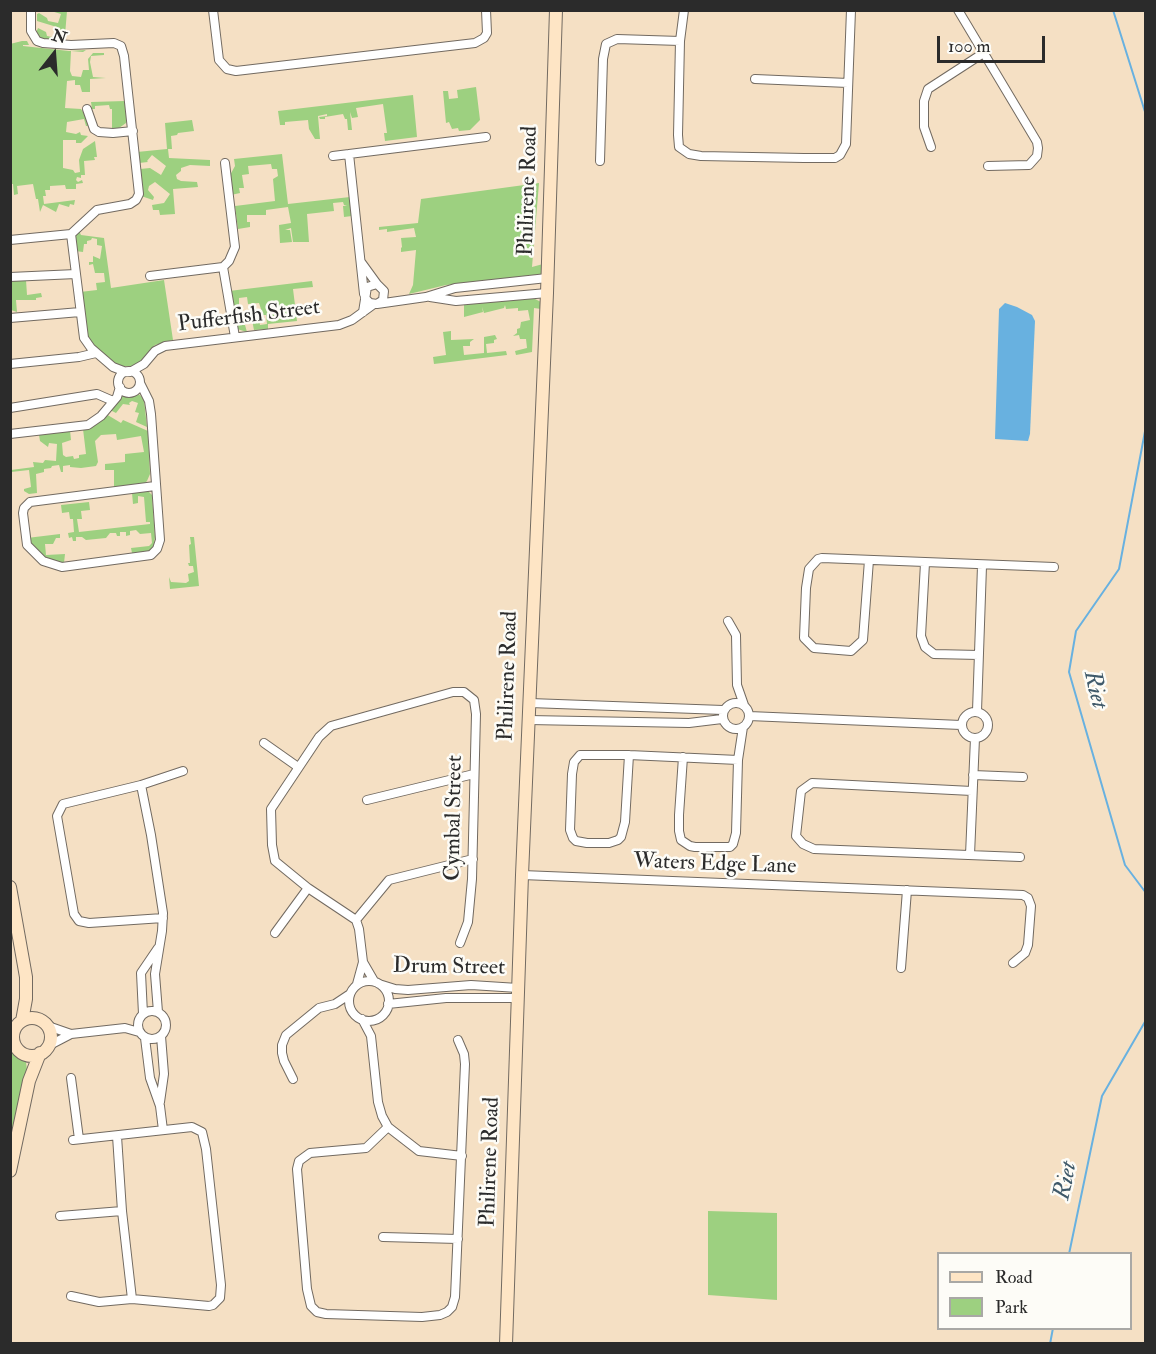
<!DOCTYPE html>
<html>
<head>
<meta charset="utf-8">
<style>
	body { margin:0 }
	#map { position:relative; width:1156px; height:1354px; overflow:hidden; background:#f5e0c4; font-family:"IM FELL Double Pica",serif }
	canvas { display:block }
	.frame { position:absolute; inset:0; border:12px solid #2b2b2b; pointer-events:none }
	.legend { position:absolute; left:937px; top:1252px; width:195px; height:78px; box-sizing:border-box; background:#fdfcf7; border:2px solid #a9a8a5; margin:0; padding:8px 10px; list-style:none; font-size:18px; color:#2b2b2b }
	.legend li { display:flex; align-items:center; gap:12px; height:30px }
	.legend b { width:30px; border:2px solid #a9a8a5 }
	.north { position:absolute; left:24px; top:24px; width:60px; height:60px; -webkit-text-stroke:4px #fdfcf7; paint-order:stroke; rotate:17deg; font-size:16px; font-weight:700; line-height:24px; text-align:center; color:#2b2b2b }
	.north::after { content:''; display:block; margin:auto; width:21px; height:27px; background:#2b2b2b; clip-path:polygon(50% 0,100% 100%,50% 72%,0 100%) }
	.scale { position:absolute; left:937px; top:36px; width:108px; height:27px; box-sizing:border-box; border:3px solid #2b2b2b; border-top:0; padding-left:8px; font-size:18px; line-height:21px; white-space:nowrap; color:#2b2b2b; -webkit-text-stroke:4px #fdfcf7; paint-order:stroke }
</style>
</head>
<body>
<div id="map">
<canvas width="1156" height="1354"></canvas>
<div class="frame"></div>
<ul class="legend">
<li><b style="height:8px;background:#fee5c5"></b>Road</li>
<li><b style="height:16px;background:#9dd080"></b>Park</li>
</ul>
<div class="north">N</div>
<div class="scale">100 m</div>
</div>
<script>
const context = document.querySelector('canvas').getContext('2d');
context.lineJoin = 'round';
function paint(path, color) { context.fillStyle = color; context.fill(path, 'evenodd'); }
const shape = rows => new Path2D(rows.map(r => 'M' + r).join(''));
function trace(path, color, width, dash) { context.strokeStyle = color; context.lineWidth = width; context.lineCap = dash ? 'butt' : 'round'; context.setLineDash(dash || []); context.stroke(path); }
function label(font, color, halo, rows, align = 'center') {
  context.font = font + ' "IM FELL Double Pica",serif'; context.lineWidth = 5; context.setLineDash([]); context.textBaseline = 'middle'; context.strokeStyle = halo; context.fillStyle = color; for (const [text, x, y, turn = 0] of rows) {
    context.save(); context.translate(x, y); context.rotate((+turn || 0) * Math.PI / 180); context.textAlign = isNaN(turn) ? turn : align; if (halo) context.strokeText(text, 0, 0); context.fillText(text, 0, 0); context.restore();
  }
}
paint(shape([
	[51,11,67,11,65,35,59,42,46,40,40,38,36,33,38,28,46,32,47,36,57,38,60,28,37,21,37,14,39,13,47,18,48,21,58,23,61,14],
	[22,41,27,41,29,45,23,45,23,46,69,51,86,50,83,52,71,51,70,71,72,76,81,77,83,70,89,70,88,59,93,53,104,53,104,55,91,56,90,62,93,77,106,78,90,79,90,92,82,92,80,85,75,85,75,80,67,81,65,108,81,109,86,116,88,126,86,126,84,119,67,122,66,132,76,134,80,132,81,135,88,136,81,143,76,143,76,140,63,140,63,168,73,170,75,173,80,172,79,160,83,149,95,141,97,157,94,157,95,160,84,161,85,175,81,175,81,178,77,177,76,180,78,182,82,180,83,183,76,184,76,189,66,189,65,185,50,186,50,190,45,190,46,196,43,196,44,204,75,200,74,205,70,204,69,207,59,204,56,212,43,205,40,212,38,199,36,199,33,184,17,186,18,194,14,195,13,184,11,184,10,44],
	[476,87,480,120,470,130,459,131,458,128,452,129,449,122,446,123,443,91,448,91,449,99,458,98,457,90],
	[413,95,417,137,385,141,384,133,387,133,383,104,356,108,358,117,352,118,350,112,352,130,348,130,347,119,345,119,343,114,325,117,325,119,320,119,319,117,327,116,327,114,318,116,320,139,315,139,309,129,308,120,285,122,285,125,280,125,278,111],
	[125,101,127,119,126,123,119,128,112,129,112,109,110,109,109,105,95,106,95,109,92,109,91,102],
	[192,120,194,131,178,133,177,135,171,136,172,149,168,149,169,158,210,160,210,166,190,165,181,168,181,171,176,175,177,179,181,181,197,182,198,187,173,189,175,214,160,215,159,210,153,210,152,205,164,203,170,194,155,182,149,186,148,190,154,197,153,200,141,196,140,169,150,168,161,175,166,166,152,155,147,161,148,162,139,163,137,152,167,149,165,123],
	[282,154,288,204,350,197,352,216,344,217,343,206,347,206,344,205,343,202,333,203,334,211,307,214,309,242,293,242,291,228,285,230,290,230,292,242,280,243,279,225,291,223,288,207,266,210,266,215,247,215,247,222,250,222,250,227,238,229,235,206,275,201,273,179,278,176,277,169,272,169,271,164,248,166,249,174,242,175,244,188,239,188,240,193,231,195,229,177,235,166,234,159],
	[539,183,532,267,543,264,543,271,539,276,446,285,409,294,413,285,416,250,401,252,401,248,402,247,401,238,416,237,414,228,387,232,387,229,379,230,379,227,418,223,421,199],
	[79,231,81,235,104,238,111,288,164,280,173,340,155,345,136,366,118,366,87,340,80,292,97,290,96,283,105,282,104,273,95,273,93,264,89,265,89,262,93,262,93,256,100,259,102,246,97,245,97,239,92,238,91,240,87,241,87,244,84,244,83,252,75,251,77,243,74,243,74,235],
	[10,280,26,280,27,295,41,293,42,297,36,298,36,300,16,300,17,312,11,310],
	[312,281,313,287,293,289,297,321,268,324,268,329,254,330,252,320,259,319,260,325,267,324,266,315,263,315,259,303,248,304,247,297,239,298,239,306,234,307,236,322,239,325,245,325,247,332,237,329,229,291],
	[533,298,541,302,541,309,534,308,532,352,516,355,515,351,527,348,526,339,520,339,519,335,513,336,517,333,517,329,520,328,521,322,530,320,528,310,518,311,518,308,506,309,505,305,504,308,484,313,482,307,483,312,464,317,464,303],
	[451,331,451,340,474,339,470,342,470,346,463,346,464,355,484,353,484,337,495,335,497,339,494,340,494,343,486,344,487,353,506,351,507,355,434,364,433,357,446,355,443,332],
	[135,393,140,395,144,400,147,427,136,422,139,413,135,412,138,403,132,401,129,403,130,405,123,404,116,413,110,410,121,395],
	[106,414,121,423,123,420,148,431,150,474,147,481,144,484,114,488,114,470,105,470,105,464,125,462,125,454,144,452,141,436,117,440,116,434,101,435,95,441,98,462,96,466,81,468,70,467,70,465,63,466,63,472,61,472,59,465,52,466,51,468,44,469,44,472,36,474,37,493,29,494,24,491,24,489,31,487,29,470,11,472,11,470,34,467,33,462,43,463,45,460,56,461,57,444,49,443,48,447,40,441,39,435,70,430,71,440,62,443,63,455,66,457,73,456,74,459,79,458,79,455,86,454,83,429],
	[148,491,152,495,155,537,154,546,150,552,132,553,131,548,149,546,152,543,151,533,140,534,136,530,130,531,130,535,126,536,126,532,120,532,120,536,117,536,116,533,110,533,106,538,86,540,82,537,76,537,76,541,73,541,72,537,69,538,68,533,74,532,73,519,70,519,69,512,62,513,61,505,89,502,90,510,81,511,82,519,77,519,79,532,150,524,150,522,146,522,144,497,138,496,138,503,133,504,132,493],
	[60,534,60,538,56,538,53,544,45,544,46,555,65,554,64,563,47,559,30,547,27,538],
	[190,537,194,537,199,586,170,589,169,577,171,582,186,583,189,581,188,574,194,572,193,566,189,566,188,563,190,563,189,545,191,544],
	[11,1049,25,1056,28,1076,11,1165],
	[708,1211,777,1213,777,1300,708,1295]
]), '#9dd080');
paint(shape([
	[1005,303,1017,307,1032,315,1035,321,1030,434,1028,441,995,439,999,309]
]), '#68b1e0');
trace(shape([
	[1113,10,1146,115],
	[1146,426,1119,569,1076,631,1069,672,1125,865,1146,893],
	[1069,1254,1102,1096,1146,1020],
	[1050,1344,1053,1328]
]), '#68b1e0', 2);
const street = shape([
	[31,10,31,31,37,41,43,43,71,45,114,43,121,46,124,56,139,194,136,200,130,204,97,210,71,234],
	[213,10,219,60,227,69,236,71,475,43,484,38,487,33,486,10],
	[684,10,680,41,678,135,679,147,689,154,701,156,804,158,835,158,840,155,846,144,851,10],
	[958,10,1037,142,1038,148,1037,156,1029,165,988,166],
	[755,79,848,83],
	[87,109,94,129,99,132,113,133,133,131],
	[931,147,924,127,924,101,928,89,982,54],
	[349,154,364,294],
	[333,156,486,137],
	[600,161,603,59,606,44,617,39,680,41],
	[71,234,84,338,91,348,113,367,126,372],
	[10,240,71,234],
	[361,262,377,284],
	[223,267,229,261,235,247,225,163],
	[223,267,235,337],
	[150,276,223,267],
	[10,277,76,274],
	[430,297,456,301,547,293],
	[377,304,426,297,455,288,547,278],
	[363,312,367,287,377,284,384,291,383,300,377,304,370,303,365,298],
	[10,318,80,312],
	[10,364,79,357,96,353],
	'118 382a11 11 0 1 1 22 0a11 11 0 1 1-22 0Z',
	[130,372,144,364,155,351,165,346,339,325,352,320,374,304],
	[140,383,149,401,151,414,160,540,157,549,151,555,62,567,43,561,27,545,23,513,24,508,30,502,155,486],
	[10,408,97,394,113,401],
	[10,434,88,425,101,416,117,397,120,387],
	[869,560,863,640,851,651,814,648,804,638,806,588,809,569,818,559,822,558,1054,567],
	[925,563,921,636,925,647,934,654,979,655],
	[728,621,736,635,737,685,744,705],
	'723 716a13 13 0 1 1 26 0a13 13 0 1 1-26 0Z',
	[530,703,723,710],
	[977,711,982,566],
	'962 725a13 13 0 1 1 26 0a13 13 0 1 1-26 0Z',
	[749,716,961,725],
	[529,720,689,723,722,719],
	[264,743,298,767],
	[629,755,625,822,621,837,618,840,609,843,587,843,576,841,573,838,570,830,572,774,574,762,580,755,629,755,738,760],
	[683,757,679,815,679,831,681,840,690,846,695,847,730,847,733,844,736,833,738,760,743,727],
	[973,775,1023,777],
	[141,785,151,835,163,913,162,931,155,974,158,1012],
	[972,791,812,783,801,791,796,836,803,844,814,849,1020,857],
	[367,800,474,774],
	[970,855,975,738],
	[522,875,1023,895,1028,898,1031,906,1028,945,1025,953,1013,963],
	[163,918,89,923,79,921,74,914,57,816,63,804,141,785,183,771],
	[356,920,308,888,275,861,272,845,271,809,319,737,331,726,453,692,464,692,474,700,476,714,472,879,468,922,460,943],
	[356,920,389,880,473,859],
	[356,920,359,929,363,962,357,984],
	[275,933,308,888],
	[363,962,374,981],
	[901,968,907,890],
	'349 1001a20 20 0 1 1 40 0a20 20 0 1 1-40 0Z',
	[379,984,395,989,408,990,471,985,518,988],
	[388,1004,446,998,517,998],
	'138 1025a14 14 0 1 1 28 0a14 14 0 1 1-28 0Z',
	[143,1014,141,973,158,948],
	[362,1019,371,1036,378,1102,382,1116,388,1127,419,1151,462,1156],
	[48,1026,71,1034],
	[10,1032,15,1029],
	[145,1038,150,1078,160,1106,163,1130],
	[10,1045,16,1046],
	[48,1046,71,1034,125,1028,139,1032],
	[71,1078,79,1139],
	[293,1079,284,1061,282,1053,282,1045,286,1035,319,1008,335,1004,350,994],
	[160,1102,164,1074,161,1036],
	[388,1127,366,1148,310,1153,299,1161,297,1169,307,1289,311,1306,317,1312,326,1314,422,1317,440,1315,447,1312,452,1307,455,1297,465,1064,464,1054,458,1040],
	[73,1140,192,1127,202,1132,206,1149,221,1285,220,1298,213,1305,209,1306,132,1299,122,1211,117,1136],
	[60,1216,122,1211],
	[383,1237,458,1239],
	[71,1296,99,1302,132,1299]
]);
const secondary = shape([
	[10,887,26,977,26,999,22,1021],
	'13 1037a19 19 0 1 1 38 0a19 19 0 1 1-38 0Z',
	[10,1171,29,1081,40,1053],
	[506,1344,522,875,547,293,556,10]
]);
trace(street, '#726a61', 10);
trace(secondary, '#726a61', 14);
trace(street, '#fff', 8);
trace(secondary, '#fee5c5', 12);
label('22px', '#2b2b2b', '#fdfcf7', [
	["Philirene Road",529,191,-88],
	["Pufferfish Street",249,317,-7],
	["Philirene Road",509,676,-88],
	["Cymbal Street",455,818,-89],
	["Waters Edge Lane",715,865,2],
	["Drum Street",449,968,1],
	["Philirene Road",491,1162,-88]
]);
label('italic 24px', '#405a6a', '#fdfcf7', [
	["Riet",1094,690,77],
	["Riet",1067,1181,-78]
]);
</script>
</body>
</html>
